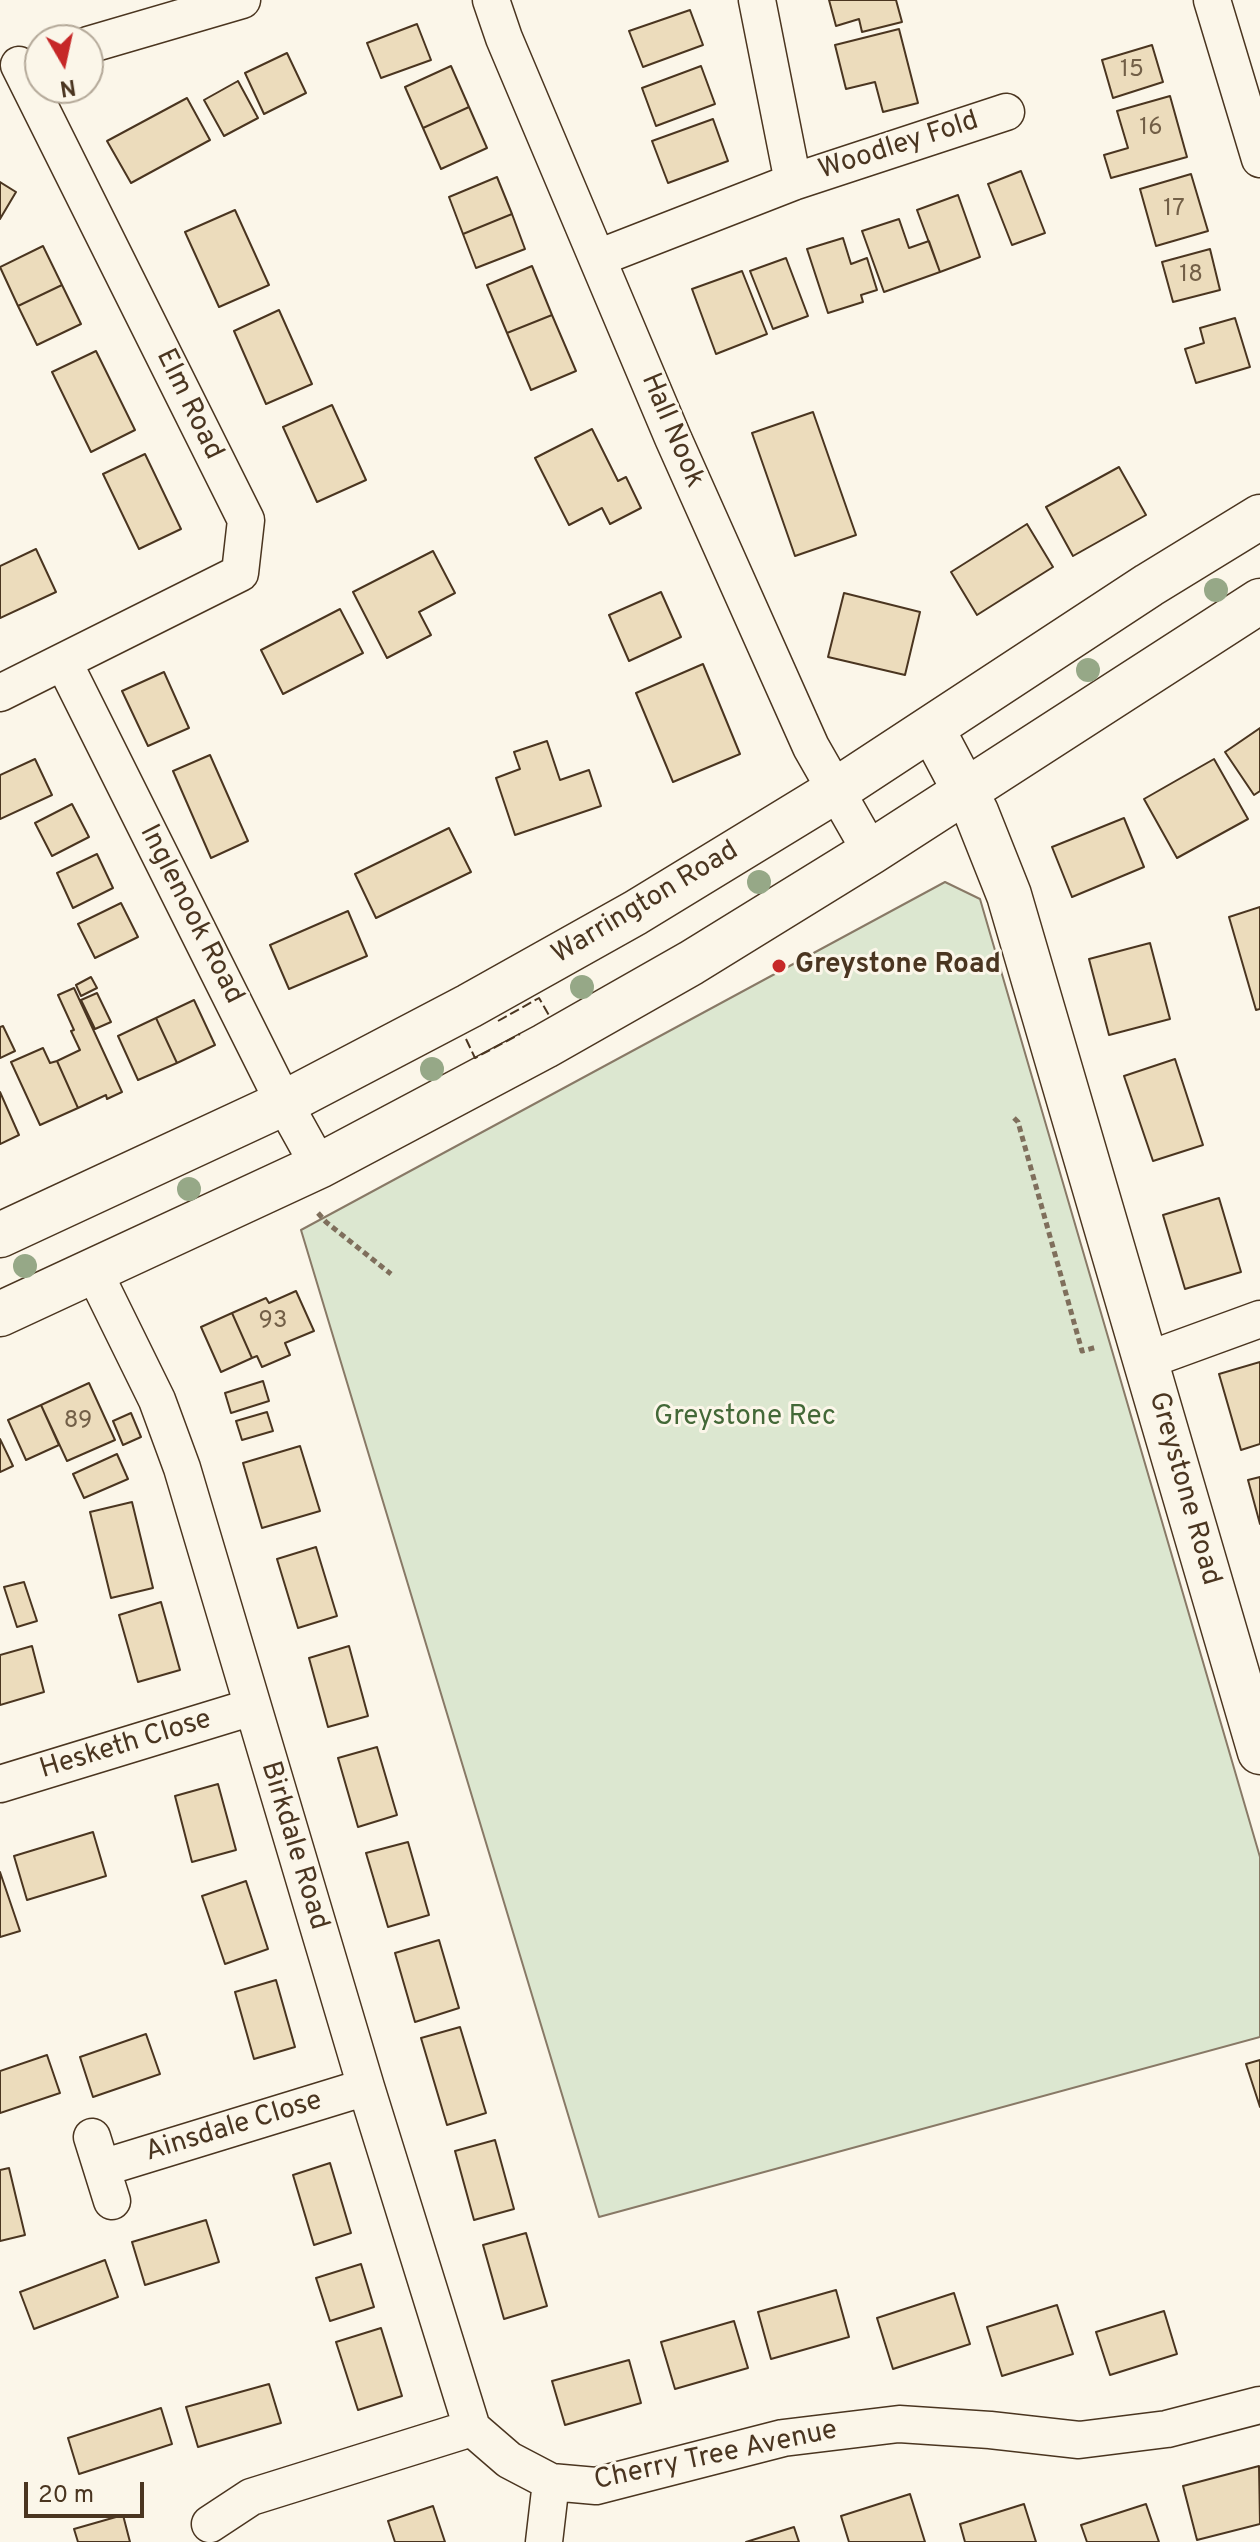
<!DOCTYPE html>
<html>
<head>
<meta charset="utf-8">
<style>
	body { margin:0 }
	#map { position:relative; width:1260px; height:2542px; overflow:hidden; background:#fbf6e9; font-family:Overpass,sans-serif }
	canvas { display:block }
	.north { position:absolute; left:24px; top:24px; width:80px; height:80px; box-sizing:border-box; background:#fbf6e9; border:2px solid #b4a999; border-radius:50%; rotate:171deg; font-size:22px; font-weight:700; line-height:32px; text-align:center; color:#4a3520 }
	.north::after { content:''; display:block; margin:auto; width:28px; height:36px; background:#c62828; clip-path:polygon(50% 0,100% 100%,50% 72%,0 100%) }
	.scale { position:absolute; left:24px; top:2482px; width:120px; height:36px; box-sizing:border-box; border:4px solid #4a3520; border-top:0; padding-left:10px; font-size:24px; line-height:28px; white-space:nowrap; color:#4a3520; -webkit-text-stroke:6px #fbf6e9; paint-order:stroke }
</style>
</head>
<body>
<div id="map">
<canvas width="1260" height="2542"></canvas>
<div class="north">N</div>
<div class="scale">20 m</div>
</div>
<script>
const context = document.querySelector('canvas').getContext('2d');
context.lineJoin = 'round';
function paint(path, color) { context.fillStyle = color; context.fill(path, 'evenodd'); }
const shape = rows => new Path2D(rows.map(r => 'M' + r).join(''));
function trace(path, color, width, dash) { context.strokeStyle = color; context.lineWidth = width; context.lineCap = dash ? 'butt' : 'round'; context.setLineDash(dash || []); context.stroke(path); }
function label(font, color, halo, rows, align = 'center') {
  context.font = font + ' Overpass,sans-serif'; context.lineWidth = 6; context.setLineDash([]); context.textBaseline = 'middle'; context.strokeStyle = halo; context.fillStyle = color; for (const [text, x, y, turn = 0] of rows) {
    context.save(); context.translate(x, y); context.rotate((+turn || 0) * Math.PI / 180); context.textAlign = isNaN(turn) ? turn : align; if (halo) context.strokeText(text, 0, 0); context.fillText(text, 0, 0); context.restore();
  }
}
const green = shape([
	[945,882,980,899,1260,1857,1260,2037,599,2217,301,1230,945,882]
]);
paint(green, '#dce7d0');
trace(green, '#887966', 2);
const building = shape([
	[829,0,896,0,902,22,862,32,859,19,836,26,829,0],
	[690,10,703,45,643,67,629,31,690,10],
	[417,24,431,60,381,78,367,43,417,24],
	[899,29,918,103,883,112,875,82,846,89,835,45,899,29],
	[1152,45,1163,82,1113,98,1102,60,1152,45],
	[287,53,306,93,264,114,245,73,287,53],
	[451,66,469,107,423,128,405,87,451,66],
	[701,66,715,104,656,126,642,88,701,66],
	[238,81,258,118,224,136,204,100,238,81],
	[1170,96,1187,157,1111,178,1104,155,1128,148,1117,111,1170,96],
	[187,98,210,140,131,183,107,141,187,98],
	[469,107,487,148,441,169,423,128,469,107],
	[713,119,728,161,668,183,652,141,713,119],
	[1021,171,1045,233,1012,245,988,184,1021,171],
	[1191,174,1208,231,1156,246,1140,189,1191,174],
	[497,177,512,214,463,234,449,197,497,177],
	[0,182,16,192,0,219,0,182],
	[958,195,980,257,940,272,917,210,958,195],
	[235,210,269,285,219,307,185,232,235,210],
	[512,214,525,249,476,268,463,234,512,214],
	[899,219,909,248,929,241,940,272,884,292,862,231,899,219],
	[843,238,851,264,867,258,877,290,861,295,863,302,828,313,807,249,843,238],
	[43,246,62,285,18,306,0,267,43,246],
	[1210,249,1220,290,1173,302,1162,262,1210,249],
	[786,258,808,316,773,329,750,271,786,258],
	[532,266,552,315,507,333,487,285,532,266],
	[742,271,767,334,716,354,692,289,742,271],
	[62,285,81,324,37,345,18,306,62,285],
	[279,310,312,384,266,404,234,331,279,310],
	[552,315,576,371,531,390,507,333,552,315],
	[1235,318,1250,367,1196,383,1185,349,1204,343,1200,328,1235,318],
	[96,351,135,430,91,452,52,372,96,351],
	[332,405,366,480,317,502,283,427,332,405],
	[813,412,856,535,795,556,752,433,813,412],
	[592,429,618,481,626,477,641,508,610,524,602,508,569,525,535,458,592,429],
	[145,454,181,529,139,549,103,474,145,454],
	[1119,467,1146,515,1073,556,1046,507,1119,467],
	[1027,524,1053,567,977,615,951,572,1027,524],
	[36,549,56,592,0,618,0,566,36,549],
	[433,551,455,593,419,612,431,635,387,658,353,592,433,551],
	[661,592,681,637,629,661,609,615,661,592],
	[844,593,920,612,905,675,828,657,844,593],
	[340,609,363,653,283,694,261,650,340,609],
	[703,664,740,754,673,782,636,693,703,664],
	[164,672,189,728,148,746,122,691,164,672],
	[1260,728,1260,791,1254,795,1225,752,1260,728],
	[547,741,560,780,589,770,601,806,515,835,496,778,520,769,514,752,547,741],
	[210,755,248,841,211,858,173,771,210,755],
	[35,759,52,795,0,819,0,775,35,759],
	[1214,759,1248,819,1177,858,1144,799,1214,759],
	[72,804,89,837,52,856,35,823,72,804],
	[1124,818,1144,867,1072,897,1052,847,1124,818],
	[449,828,471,872,376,918,355,874,449,828],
	[97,854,113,888,73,908,57,873,97,854],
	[121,903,138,937,95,958,78,924,121,903],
	[1260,907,1260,1009,1256,1010,1229,917,1260,907],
	[348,911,367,956,289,989,270,945,348,911],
	[1150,943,1170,1019,1109,1035,1089,959,1150,943],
	[91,977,97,988,81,996,76,985,91,977],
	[74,988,122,1092,107,1099,106,1095,78,1108,57,1061,80,1050,71,1031,74,1030,58,995,74,988],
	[97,993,111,1022,95,1029,81,1000,97,993],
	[194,1000,215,1045,177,1063,156,1018,194,1000],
	[156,1018,177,1063,138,1080,118,1036,156,1018],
	[3,1026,15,1051,0,1058,0,1027,3,1026],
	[43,1048,50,1063,57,1061,78,1108,40,1125,11,1062,43,1048],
	[1175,1059,1203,1145,1153,1161,1124,1076,1175,1059],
	[0,1092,19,1135,0,1144,0,1092],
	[1219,1198,1241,1272,1185,1289,1163,1215,1219,1198],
	[296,1291,314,1331,285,1343,290,1355,262,1367,257,1356,252,1358,232,1313,266,1298,269,1303,296,1291],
	[232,1313,252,1358,221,1372,201,1327,232,1313],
	[1260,1362,1260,1444,1241,1450,1219,1374,1260,1362],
	[263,1381,269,1401,231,1413,225,1393,263,1381],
	[89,1383,115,1440,67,1461,41,1405,89,1383],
	[41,1405,59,1445,26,1460,8,1420,41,1405],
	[267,1412,273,1431,242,1440,236,1421,267,1412],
	[131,1413,141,1437,123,1445,113,1421,131,1413],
	[0,1439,13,1466,0,1472,0,1439],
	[300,1446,320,1511,262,1528,243,1463,300,1446],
	[117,1454,128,1479,84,1498,73,1474,117,1454],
	[1260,1477,1260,1524,1248,1480,1260,1477],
	[132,1502,153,1588,111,1598,90,1512,132,1502],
	[316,1547,337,1616,298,1628,277,1559,316,1547],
	[24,1582,37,1621,17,1627,4,1587,24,1582],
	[161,1602,180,1670,138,1682,119,1615,161,1602],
	[32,1646,44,1692,0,1705,0,1655,32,1646],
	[349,1646,368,1716,328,1727,309,1658,349,1646],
	[377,1747,397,1815,358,1827,338,1758,377,1747],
	[218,1784,236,1850,192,1862,175,1796,218,1784],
	[93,1832,106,1876,27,1900,14,1856,93,1832],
	[408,1842,429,1915,388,1927,366,1853,408,1842],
	[0,1872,20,1931,0,1937,0,1872],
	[246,1881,268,1949,225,1964,202,1896,246,1881],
	[439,1940,459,2008,415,2022,395,1953,439,1940],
	[276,1980,295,2047,254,2059,235,1992,276,1980],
	[460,2027,486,2113,447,2125,421,2038,460,2027],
	[146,2034,160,2074,93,2097,80,2057,146,2034],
	[47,2055,60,2093,0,2113,0,2071,47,2055],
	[1260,2060,1260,2107,1246,2064,1260,2060],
	[495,2140,514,2209,474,2220,455,2151,495,2140],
	[330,2163,351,2233,314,2245,293,2175,330,2163],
	[9,2168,25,2235,0,2241,0,2170,9,2168],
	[206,2220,219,2262,145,2285,132,2242,206,2220],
	[526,2233,547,2306,504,2319,483,2245,526,2233],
	[105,2260,118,2297,34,2329,20,2292,105,2260],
	[361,2264,374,2307,330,2321,316,2278,361,2264],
	[836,2290,849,2337,771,2359,758,2312,836,2290],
	[954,2293,970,2344,893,2369,877,2318,954,2293],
	[1057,2305,1073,2354,1002,2376,987,2327,1057,2305],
	[1164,2311,1177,2354,1110,2375,1096,2332,1164,2311],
	[734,2321,748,2368,675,2389,661,2342,734,2321],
	[381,2328,402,2396,358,2410,336,2342,381,2328],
	[629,2360,641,2403,565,2425,552,2381,629,2360],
	[269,2384,281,2423,198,2447,186,2407,269,2384],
	[161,2408,172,2444,79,2474,68,2438,161,2408],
	[1259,2466,1260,2524,1197,2540,1183,2486,1259,2466],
	[910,2494,925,2542,849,2542,841,2516,910,2494],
	[1024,2504,1036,2542,965,2542,960,2524,1024,2504],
	[1146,2504,1159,2542,1087,2542,1081,2525,1146,2504],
	[433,2506,445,2542,395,2542,388,2521,433,2506],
	[123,2515,130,2542,78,2542,74,2529,123,2515],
	[794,2527,799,2542,746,2542,794,2527]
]);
paint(building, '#ecdcbc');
trace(building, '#4a3520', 2);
const minor = shape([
	[491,0,504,38,673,438,811,747,871,852],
	[757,0,793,182],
	[1212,0,1260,159],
	[88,45,242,0],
	[598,258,793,182,1006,112],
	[64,663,284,1103,319,1166],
	[0,693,240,573,246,520,19,65],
	[94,1272,157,1400,182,1468,366,2087,472,2428,509,2460,551,2482,596,2486,783,2438,899,2424,990,2430,1079,2440,1167,2429,1260,2405],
	[1145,1361,1260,1319],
	[0,1784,252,1707],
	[92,2137,112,2201],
	[102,2168,366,2087],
	[210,2524,251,2497,472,2428],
	[544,2542,551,2482]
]);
const tertiary = shape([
	[932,729,976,812,1009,895,1260,1752]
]);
const primary = shape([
	[0,1235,284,1103,469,1006,635,913,835,791,1149,585,1260,517],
	[0,1314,319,1166,545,1046,691,963,871,852,1260,601]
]);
trace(minor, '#4a3520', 39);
trace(tertiary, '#4a3520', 47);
trace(primary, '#4a3520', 47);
trace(shape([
	[1014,1118,1018,1122,1082,1351,1097,1347],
	[318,1213,326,1222,391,1274]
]), '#7f6f5c', 5, [6, 4]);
trace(minor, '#fbf6e9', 36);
trace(tertiary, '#fbf6e9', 44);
trace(primary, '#fbf6e9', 44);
trace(shape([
	[498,1021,539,998,550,1017],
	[466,1039,475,1058,520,1034]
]), '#4a3520', 2, [10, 4]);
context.fillStyle = '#96a887';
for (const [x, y] of [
	[1216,590],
	[1088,670],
	[759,882],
	[582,987],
	[432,1069],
	[189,1189],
	[25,1266]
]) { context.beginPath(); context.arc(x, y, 12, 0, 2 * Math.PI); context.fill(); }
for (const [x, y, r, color] of [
	[779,966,8,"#c62828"]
]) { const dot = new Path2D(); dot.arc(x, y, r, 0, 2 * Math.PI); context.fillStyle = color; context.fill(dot); trace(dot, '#fbf6e9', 3); }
label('24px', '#725f47', null, [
	["15",1132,71],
	["16",1151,129],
	["17",1174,210],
	["18",1191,276],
	["93",273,1322],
	["89",78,1422]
]);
label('28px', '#4a3520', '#fbf6e9', [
	["Woodley Fold",899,147,-18],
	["Elm Road",188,405,64],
	["Hall Nook",671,431,67],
	["Warrington Road",646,904,-31],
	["Inglenook Road",190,915,63],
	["Greystone Road",1183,1489,74],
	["Hesketh Close",126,1746,-17],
	["Birkdale Road",293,1846,73],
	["Ainsdale Close",234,2128,-17],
	["Cherry Tree Avenue",716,2457,-12]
]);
label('bold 28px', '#4a3520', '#fbf6e9', [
	["Greystone Road",795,966]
], 'left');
label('28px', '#436837', '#fbf6e9', [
	["Greystone Rec",745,1418]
]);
</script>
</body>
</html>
